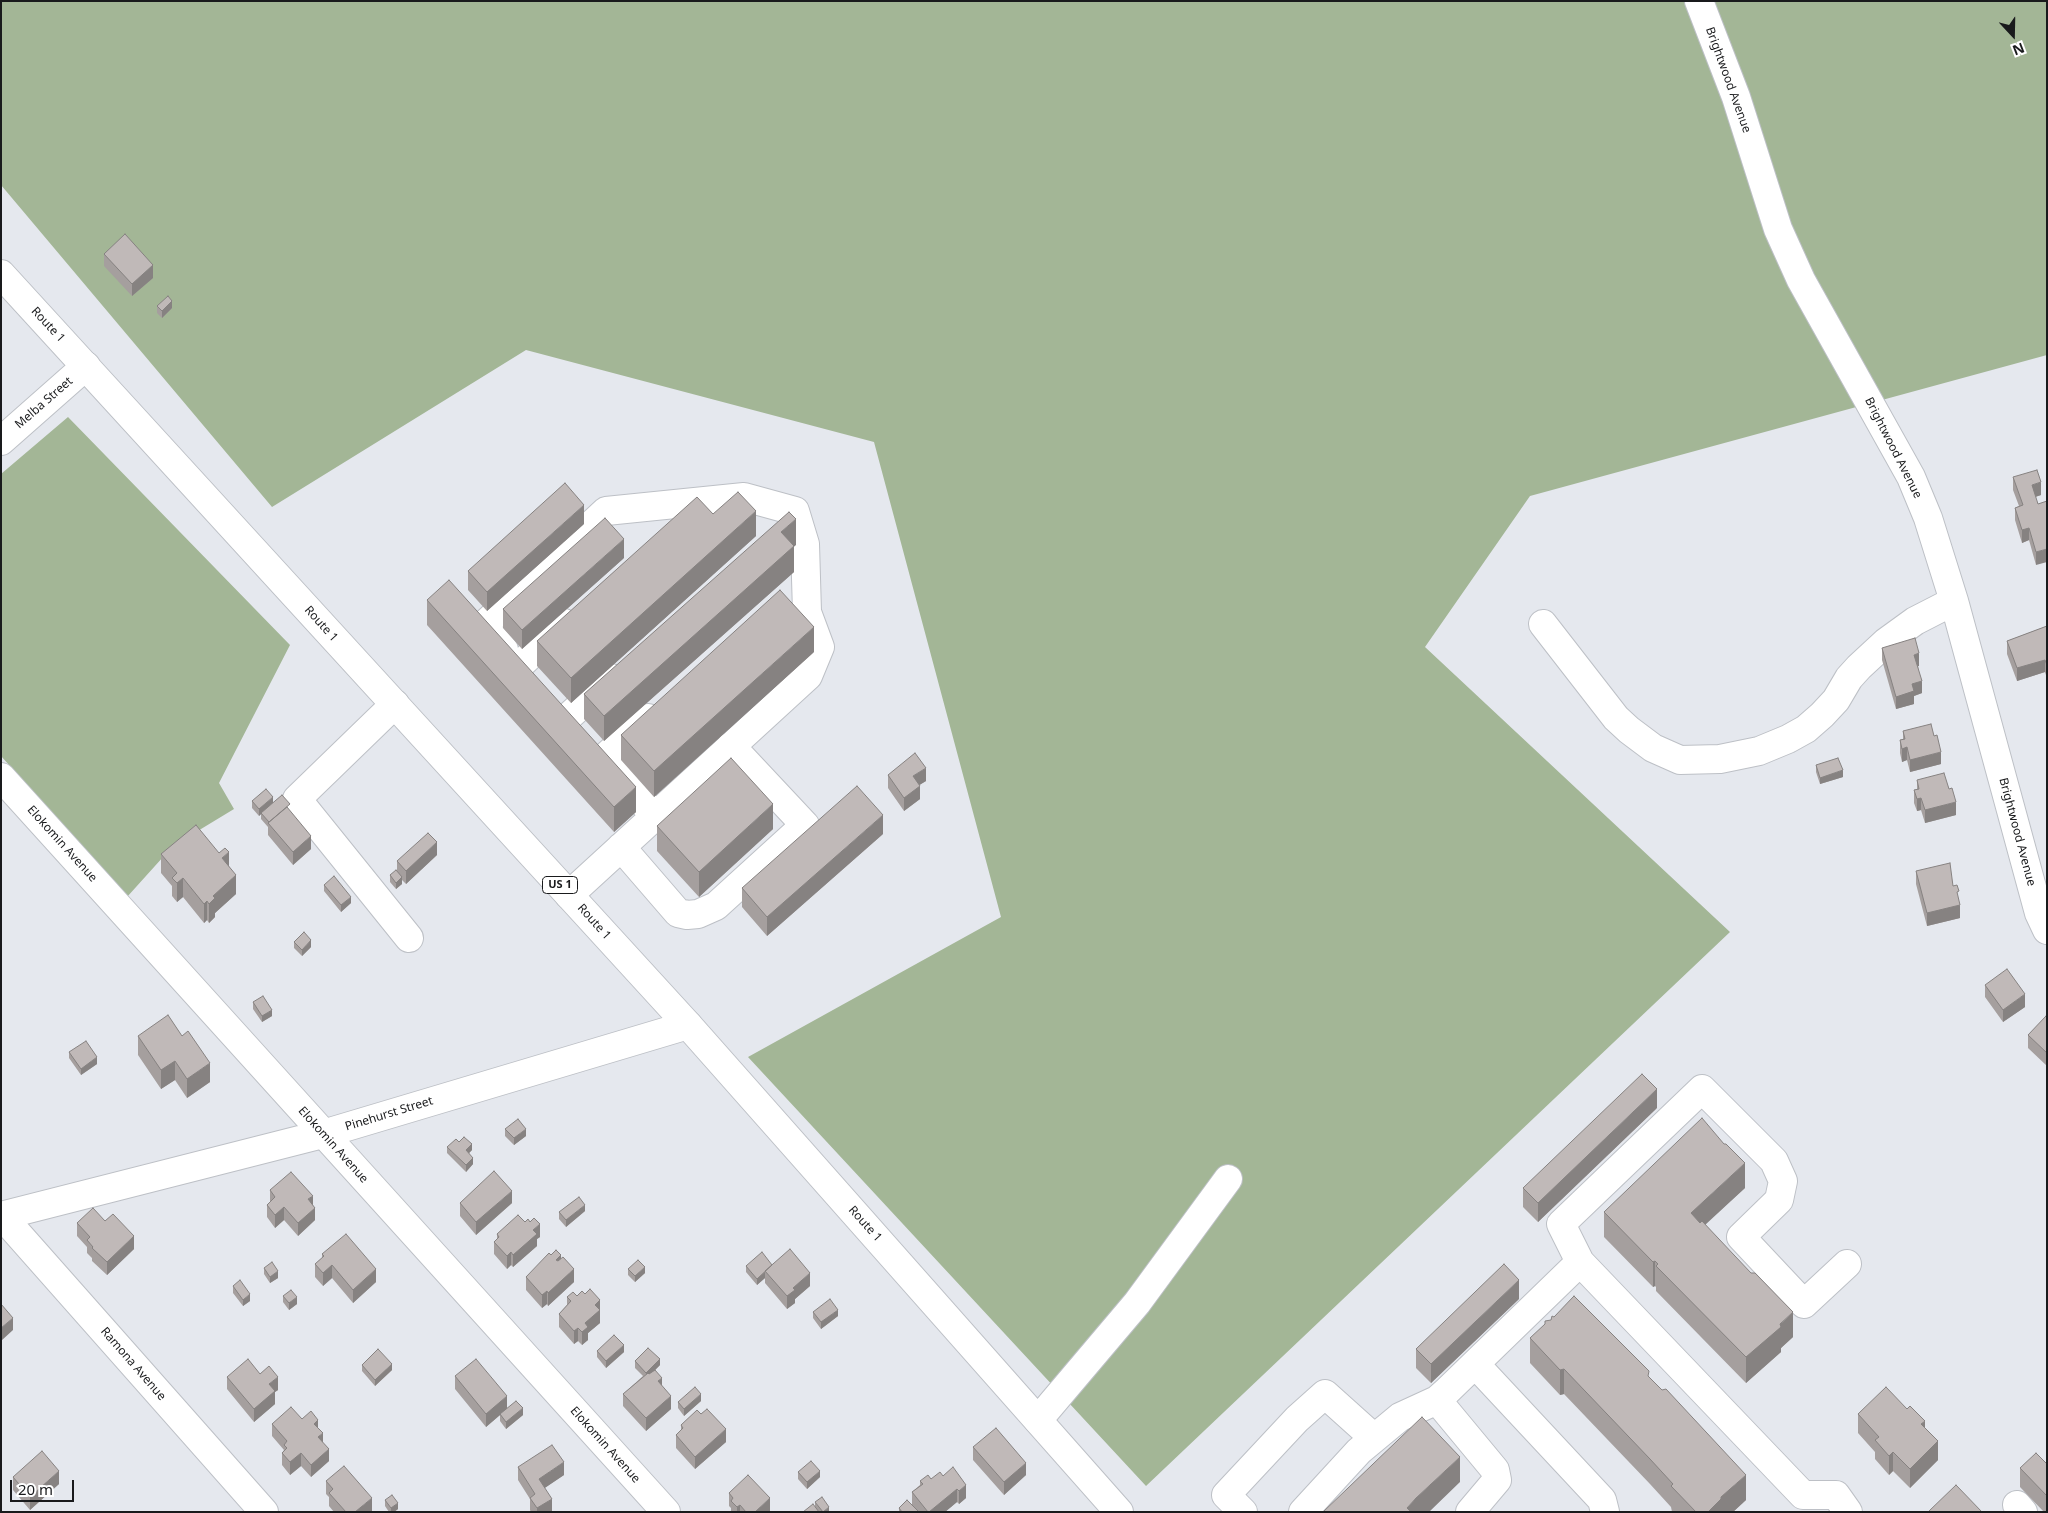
<!DOCTYPE html>
<html>
<head>
<meta charset="utf-8">
<style>
	body { margin:0 }
	#map { position:relative; width:2048px; height:1513px; overflow:hidden; background:#e5e8ee; font-family:"Noto Sans",sans-serif }
	canvas { display:block }
	.frame { position:absolute; inset:0; border:2px solid #191a1c; pointer-events:none }
	.north { position:absolute; left:1988px; top:10px; width:50px; height:50px; -webkit-text-stroke:4px #fff; paint-order:stroke; rotate:159deg; font-size:14px; font-weight:700; line-height:20px; text-align:center; color:#191a1c }
	.north::after { content:''; display:block; margin:auto; width:18px; height:22px; background:#191a1c; clip-path:polygon(50% 0,100% 100%,50% 72%,0 100%) }
	.scale { position:absolute; left:10px; top:1480px; width:64px; height:22px; box-sizing:border-box; border:2px solid #191a1c; border-top:0; padding-left:6px; font-size:15px; line-height:18px; white-space:nowrap; color:#191a1c; -webkit-text-stroke:4px #fff; paint-order:stroke }
</style>
</head>
<body>
<div id="map">
<canvas width="2048" height="1513"></canvas>
<div class="frame"></div>
<div class="north">N</div>
<div class="scale">20 m</div>
</div>
<script>
const context = document.querySelector('canvas').getContext('2d');
context.lineJoin = 'round';
function paint(path, color) { context.fillStyle = color; context.fill(path, 'evenodd'); }
const shape = rows => new Path2D(rows.map(r => 'M' + r).join(''));
function trace(path, color, width, dash) { context.strokeStyle = color; context.lineWidth = width; context.lineCap = dash ? 'butt' : 'round'; context.setLineDash(dash || []); context.stroke(path); }
function label(font, color, halo, rows, align = 'center') {
  context.font = font + ' "Noto Sans",sans-serif'; context.lineWidth = 4; context.setLineDash([]); context.textBaseline = 'middle'; context.strokeStyle = halo; context.fillStyle = color; for (const [text, x, y, turn = 0] of rows) {
    context.save(); context.translate(x, y); context.rotate((+turn || 0) * Math.PI / 180); context.textAlign = isNaN(turn) ? turn : align; if (halo) context.strokeText(text, 0, 0); context.fillText(text, 0, 0); context.restore();
  }
}
paint(shape([
	[1,1,2047,1,2047,355,1530,496,1425,647,1730,932,1146,1486,748,1057,1001,917,874,442,526,350,272,507,1,185],
	[68,417,290,645,219,783,234,809,173,846,127,897,1,756,1,474]
]), '#a3b696');
const minor = shape([
	[1699,1,1736,97,1778,229,1801,280,1911,477,1928,518,1954,601,2039,913,2047,930],
	[1,441,86,366],
	[1543,624,1616,718,1629,730,1653,748,1680,760,1720,759,1759,751,1788,739,1806,729,1822,715,1836,700,1849,678,1859,667,1886,642,1915,621,1954,601],
	[504,650,483,626,606,511,744,497,795,511,805,544,807,612,820,647,808,676,569,895],
	[519,666,564,623],
	[395,704,297,799,409,938],
	[567,718,611,678],
	[603,759,648,718],
	[611,767,655,816],
	[1,777,666,1512],
	[621,847,678,913,687,915,698,914,716,906,805,825,731,746],
	[1,1216,323,1134,688,1025],
	[2,1216,264,1512],
	[1580,1262,1561,1224,1702,1089,1774,1161,1783,1181,1779,1200,1741,1237,1804,1304,1847,1264],
	[1476,1365,1602,1500,1605,1512],
	[1437,1400,1495,1470,1497,1480,1470,1512],
	[1038,1420,1137,1303,1228,1179],
	[2017,1505,2023,1512],
	[1243,1512,1226,1495,1297,1419,1325,1394,1374,1438],
	[1303,1512,1359,1451,1400,1417,1437,1400,1446,1392,1580,1262,1803,1495,1836,1495,1848,1512]
]);
const major = shape([
	[1,274,688,1025,1119,1512]
]);
trace(minor, '#bdc0c6', 30);
trace(major, '#bdc0c6', 30);
trace(minor, '#fff', 28);
trace(major, '#fff', 28);
paint(shape([
	[104,254,153,278,132,296,104,266],
	[157,306,172,308,162,318,157,313],
	[2013,477,2041,495,2035,497,2038,504,2036,565,2029,540,2022,543,2015,520,2015,508,2019,506,2013,490],
	[713,514,756,536,571,703,537,666,537,641],
	[584,524,487,611,468,590,468,571],
	[796,545,794,546,794,572,604,741,584,719,584,694],
	[624,558,522,649,503,628,503,609],
	[427,600,636,812,614,832,427,625],
	[2047,626,2047,678,2045,672,2017,681,2007,654,2007,641],
	[1882,648,1919,666,1918,666,1922,693,1914,696,1914,704,1896,709,1882,660],
	[814,652,654,797,621,760,621,735],
	[1903,731,1941,764,1910,772,1907,760,1902,762,1900,753,1900,740,1903,739],
	[1816,765,1843,777,1820,784,1816,772],
	[888,775,926,781,919,785,920,799,904,811,888,788],
	[1917,780,1956,815,1925,823,1921,810,1917,811,1914,803,1914,790,1917,789],
	[252,801,290,811,311,849,293,865,268,835,268,827,261,819,261,814,259,816,252,808],
	[657,826,773,829,699,897,657,851],
	[883,834,767,936,742,907,742,888],
	[161,854,229,866,236,894,215,913,215,917,209,923,207,920,204,923,183,897,177,902,172,896,172,886,161,873],
	[437,855,406,884,402,880,402,884,396,889,390,882,390,875,397,870,397,861],
	[1916,871,1953,886,1959,901,1960,918,1927,926,1916,884],
	[324,885,351,903,341,912,324,891],
	[294,942,311,947,302,956,294,948],
	[1985,985,2025,1007,2003,1022,1985,997],
	[253,1002,272,1016,262,1022,253,1009],
	[2047,1016,2047,1066,2028,1048,2028,1035],
	[138,1036,210,1082,187,1098,175,1080,161,1089,138,1055],
	[69,1052,97,1064,81,1075,69,1058],
	[1657,1108,1538,1222,1523,1207,1523,1188],
	[505,1129,526,1136,514,1145,505,1136],
	[459,1142,472,1150,469,1153,473,1164,466,1172,447,1153,447,1147],
	[1745,1188,1705,1224,1793,1337,1781,1348,1781,1352,1746,1383,1656,1291,1656,1287,1655,1286,1653,1287,1604,1237,1604,1212],
	[270,1190,313,1205,315,1220,298,1236,284,1220,275,1228,267,1217,267,1205,270,1202],
	[460,1203,512,1203,476,1235,460,1216],
	[585,1211,566,1227,559,1219,559,1212],
	[105,1221,134,1249,107,1275,92,1261,92,1258,87,1253,87,1247,77,1236,77,1223],
	[497,1234,540,1237,537,1239,537,1246,513,1267,511,1265,507,1269,494,1254,494,1242,497,1239],
	[322,1254,376,1282,353,1303,332,1278,323,1286,315,1277,315,1264,322,1258],
	[551,1255,561,1259,574,1282,548,1306,547,1304,542,1308,526,1290,526,1277],
	[772,1265,810,1286,795,1299,795,1303,787,1309,765,1283,765,1278,757,1285,746,1272,746,1266],
	[264,1268,278,1278,270,1283,264,1274],
	[628,1269,645,1273,635,1282,628,1275],
	[233,1286,250,1301,243,1306,233,1293],
	[585,1294,600,1300,600,1323,588,1333,588,1340,582,1345,578,1341,574,1344,559,1327,559,1314,567,1305,567,1297,577,1296],
	[283,1296,297,1304,289,1310,283,1302],
	[1519,1299,1431,1383,1416,1368,1416,1349],
	[813,1312,838,1316,821,1329,813,1318],
	[1530,1338,1649,1377,1746,1500,1733,1512,1672,1512,1671,1507,1650,1484,1564,1394,1560,1395,1530,1363],
	[597,1351,624,1352,606,1368,597,1357],
	[635,1361,660,1365,655,1370,671,1409,646,1431,623,1406,623,1394,643,1376,635,1368],
	[362,1365,392,1370,375,1386,362,1371],
	[260,1374,278,1390,275,1392,275,1404,254,1422,227,1389,227,1377],
	[455,1376,507,1408,523,1415,506,1429,500,1421,500,1415,486,1427,455,1389],
	[701,1401,684,1416,678,1408,678,1402],
	[1858,1414,1925,1428,1938,1460,1910,1488,1893,1471,1889,1475,1875,1459,1875,1452,1858,1433],
	[302,1419,318,1429,329,1461,311,1477,301,1466,290,1475,282,1465,282,1453,284,1450,272,1436,272,1424],
	[681,1425,726,1442,695,1469,676,1448,676,1435,681,1431],
	[973,1447,1026,1475,1004,1495,973,1460],
	[2047,1464,2047,1512,2044,1512,2020,1487,2020,1468],
	[518,1467,564,1475,544,1488,552,1512,531,1512,530,1510,530,1499,518,1480],
	[798,1472,820,1477,807,1489,798,1479],
	[943,1476,966,1498,959,1504,957,1502,945,1512,899,1512,899,1508,912,1505,912,1492,920,1485,920,1481,931,1479],
	[13,1477,59,1484,30,1510,13,1490],
	[326,1481,372,1511,371,1512,334,1512,329,1506,329,1497,326,1494],
	[729,1493,770,1511,769,1512,731,1512,731,1508,729,1506],
	[385,1500,398,1509,394,1512,389,1512,385,1506],
	[815,1502,829,1512,803,1512,815,1507]
]), '#a59f9e');
paint(shape([
	[153,265,153,278,132,296,132,284],
	[172,301,172,308,162,318,162,311],
	[2041,482,2041,495,2032,498,2032,485],
	[584,505,584,524,487,611,487,592],
	[756,511,756,536,571,703,571,678],
	[796,519,796,545,781,557,781,532],
	[2029,528,2029,540,2022,543,2022,530],
	[624,539,624,558,522,649,522,630],
	[794,546,794,572,604,741,604,716],
	[2047,549,2047,562,2036,565,2036,552],
	[814,627,814,652,654,797,654,771],
	[1919,653,1919,666,1914,667,1914,655],
	[2045,660,2045,672,2017,681,2017,668],
	[1922,681,1922,693,1914,696,1914,704,1896,709,1896,697,1912,684],
	[1907,747,1907,760,1902,762,1902,749],
	[1941,752,1941,764,1910,772,1910,760],
	[926,768,926,781,913,789,913,776],
	[1843,770,1843,777,1820,784,1820,778],
	[920,786,920,799,904,811,904,798],
	[636,787,636,812,614,832,614,807],
	[273,797,273,803,259,816,259,809],
	[1921,798,1921,810,1917,811,1917,799],
	[1956,802,1956,815,1925,823,1925,810],
	[773,804,773,829,699,897,699,872],
	[883,815,883,834,767,936,767,917],
	[311,836,311,849,293,865,293,852],
	[437,842,437,855,406,884,406,871],
	[229,852,229,871,222,858],
	[236,875,236,894,215,913,215,917,209,923,209,904,213,896],
	[402,877,402,884,396,889,396,883],
	[183,878,183,897,177,902,177,883],
	[351,897,351,903,341,912,341,905],
	[207,901,207,920,204,923,204,904],
	[1960,905,1960,918,1927,926,1927,913],
	[311,940,311,947,302,956,302,950],
	[2025,994,2025,1007,2003,1022,2003,1010],
	[272,1010,272,1016,262,1022,262,1016],
	[97,1057,97,1064,81,1075,81,1069],
	[175,1061,175,1080,161,1089,161,1070],
	[210,1063,210,1082,187,1098,187,1079],
	[1657,1089,1657,1108,1538,1222,1538,1203],
	[526,1129,526,1136,514,1145,514,1138],
	[472,1144,472,1150,466,1156,466,1150],
	[473,1158,473,1164,466,1172,466,1165],
	[1745,1163,1745,1188,1691,1238,1691,1213],
	[512,1191,512,1203,476,1235,476,1222],
	[313,1196,313,1208,308,1199],
	[585,1205,585,1211,566,1227,566,1220],
	[284,1207,284,1220,275,1228,275,1215],
	[315,1208,315,1220,298,1236,298,1223],
	[540,1224,540,1237,537,1239,537,1246,513,1267,513,1255,533,1230],
	[134,1236,134,1249,107,1275,107,1262],
	[511,1252,511,1265,507,1269,507,1256],
	[561,1255,561,1268,556,1260],
	[1655,1261,1655,1286,1653,1287,1653,1262],
	[332,1265,332,1278,323,1286,323,1273],
	[645,1267,645,1273,635,1282,635,1276],
	[376,1269,376,1282,353,1303,353,1290],
	[574,1269,574,1282,548,1306,548,1293],
	[278,1271,278,1278,270,1283,270,1277],
	[765,1272,765,1278,757,1285,757,1279],
	[810,1273,810,1286,795,1299,795,1303,787,1309,787,1296,793,1288],
	[1519,1280,1519,1299,1431,1383,1431,1364],
	[547,1291,547,1304,542,1308,542,1295],
	[250,1294,250,1301,243,1306,243,1300],
	[297,1297,297,1304,289,1310,289,1303],
	[600,1300,600,1323,588,1333,588,1340,582,1345,582,1332,585,1323,595,1305],
	[838,1310,838,1316,821,1329,821,1322],
	[1793,1312,1793,1337,1781,1348,1781,1352,1746,1383,1746,1357],
	[13,1318,13,1330,1,1341,1,1328],
	[578,1328,578,1341,574,1344,574,1331],
	[624,1345,624,1352,606,1368,606,1361],
	[660,1359,660,1365,646,1379,646,1373],
	[392,1364,392,1370,375,1386,375,1380],
	[1564,1369,1564,1394,1560,1395,1560,1370],
	[278,1377,278,1390,275,1392,275,1404,254,1422,254,1409,269,1384],
	[662,1378,662,1391,658,1381],
	[701,1394,701,1401,684,1416,684,1409],
	[507,1396,507,1409,486,1427,486,1414],
	[671,1396,671,1409,646,1431,646,1418],
	[523,1408,523,1415,506,1429,506,1422],
	[318,1420,318,1433,314,1424],
	[1925,1421,1925,1440,1921,1424],
	[726,1429,726,1442,695,1469,695,1457],
	[323,1433,323,1446,318,1437],
	[1938,1441,1938,1460,1910,1488,1910,1469],
	[329,1449,329,1461,311,1477,311,1465],
	[1893,1452,1893,1471,1889,1475,1889,1456],
	[301,1453,301,1466,290,1475,290,1462],
	[1460,1457,1460,1482,1429,1512,1407,1512,1407,1508,1416,1498],
	[564,1462,564,1475,539,1492,539,1479],
	[1026,1463,1026,1475,1004,1495,1004,1482],
	[59,1471,59,1484,30,1510,30,1497],
	[820,1471,820,1477,807,1489,807,1482],
	[1746,1475,1746,1500,1733,1512,1721,1512,1721,1497],
	[966,1485,966,1498,959,1504,959,1491],
	[957,1489,957,1502,945,1512,929,1512],
	[372,1498,372,1511,371,1512,355,1512],
	[770,1498,770,1511,769,1512,755,1512],
	[552,1499,552,1512,537,1512,537,1508],
	[1721,1499,1721,1512,1708,1512],
	[398,1503,398,1509,394,1512,391,1512,391,1508],
	[740,1505,740,1512,737,1512,737,1507],
	[829,1507,829,1512,823,1512]
]), '#868281');
const building = shape([
	[125,234,153,265,132,284,104,254,125,234],
	[168,296,172,301,162,311,157,306,168,296],
	[2037,470,2041,482,2032,485,2038,504,2047,501,2047,549,2036,552,2029,528,2022,530,2015,508,2023,505,2013,477,2037,470],
	[565,483,584,505,487,592,468,571,565,483],
	[738,492,756,511,571,678,537,641,697,497,713,514,738,492],
	[789,512,796,519,781,532,794,546,604,716,584,694,789,512],
	[605,518,624,539,522,630,503,609,605,518],
	[449,580,636,787,614,807,427,600,449,580],
	[780,590,814,627,654,771,621,735,780,590],
	[2047,626,2047,665,2045,660,2017,668,2007,641,2047,626],
	[1915,638,1919,653,1914,655,1922,681,1912,684,1914,691,1896,697,1882,648,1915,638],
	[1931,724,1934,736,1937,735,1941,752,1910,760,1907,747,1902,749,1900,740,1905,739,1903,731,1931,724],
	[915,753,926,768,913,776,920,786,904,798,888,775,915,753],
	[731,758,773,804,699,872,657,826,731,758],
	[1838,758,1843,770,1820,778,1816,765,1838,758],
	[1944,773,1949,789,1952,788,1956,802,1925,810,1921,798,1917,799,1914,790,1919,789,1917,780,1944,773],
	[857,786,883,815,767,917,742,888,857,786],
	[266,789,273,797,259,809,252,801,266,789],
	[282,795,290,804,269,822,261,813,282,795],
	[287,807,311,836,293,852,268,823,287,807],
	[196,825,219,853,225,848,229,852,222,858,236,875,213,896,215,898,209,904,207,901,204,904,183,878,177,883,172,878,177,873,161,854,196,825],
	[428,833,437,842,406,871,397,861,428,833],
	[1950,863,1953,886,1957,885,1959,891,1957,892,1960,905,1927,913,1916,871,1950,863],
	[396,870,402,877,396,883,390,875,396,870],
	[334,876,351,897,341,905,324,885,334,876],
	[304,932,311,940,302,950,294,942,304,932],
	[2007,969,2025,994,2003,1010,1985,985,2007,969],
	[263,996,272,1010,262,1016,253,1002,263,996],
	[168,1015,182,1036,188,1031,210,1063,187,1079,175,1061,161,1070,138,1036,168,1015],
	[2046,1016,2047,1016,2047,1053,2028,1035,2046,1016],
	[86,1041,97,1057,81,1069,69,1052,86,1041],
	[1642,1074,1657,1089,1538,1203,1523,1188,1642,1074],
	[1702,1118,1724,1144,1726,1144,1745,1163,1691,1213,1700,1223,1702,1221,1751,1273,1755,1273,1793,1312,1780,1324,1781,1327,1746,1357,1656,1266,1658,1264,1655,1261,1653,1262,1604,1212,1702,1118],
	[518,1119,526,1129,514,1138,505,1129,518,1119],
	[464,1137,472,1144,466,1150,473,1158,466,1165,447,1147,456,1139,459,1142,464,1137],
	[494,1171,512,1191,476,1222,460,1203,494,1171],
	[291,1172,313,1196,308,1199,315,1208,298,1223,284,1207,275,1215,267,1205,275,1197,270,1190,291,1172],
	[579,1197,585,1205,566,1220,559,1212,579,1197],
	[93,1208,105,1221,113,1214,134,1236,107,1262,92,1248,93,1247,87,1240,90,1237,77,1223,93,1208],
	[518,1215,525,1222,528,1219,530,1222,534,1218,540,1224,533,1230,537,1234,513,1255,511,1252,507,1256,494,1242,499,1237,497,1234,518,1215],
	[346,1234,376,1269,353,1290,332,1265,323,1273,315,1264,324,1256,322,1254,346,1234],
	[790,1249,810,1273,793,1288,795,1290,787,1296,765,1271,790,1249],
	[556,1250,561,1255,556,1260,558,1261,563,1257,574,1269,548,1293,547,1291,542,1295,526,1277,549,1253,551,1255,556,1250],
	[762,1252,772,1265,757,1279,746,1266,762,1252],
	[638,1260,645,1267,635,1276,628,1269,638,1260],
	[272,1262,278,1271,270,1277,264,1268,272,1262],
	[1504,1264,1519,1280,1431,1364,1416,1349,1504,1264],
	[240,1280,250,1294,243,1300,233,1286,240,1280],
	[590,1289,600,1300,595,1305,600,1310,585,1323,588,1327,582,1332,578,1328,574,1331,559,1314,571,1301,567,1297,573,1292,577,1296,582,1291,585,1294,590,1289],
	[291,1290,297,1297,289,1303,283,1296,291,1290],
	[1574,1296,1649,1371,1648,1376,1662,1390,1666,1389,1746,1475,1721,1497,1721,1499,1708,1512,1696,1512,1671,1486,1673,1484,1650,1459,1564,1369,1560,1370,1530,1338,1545,1324,1545,1321,1551,1320,1552,1316,1554,1317,1574,1296],
	[830,1299,838,1310,821,1322,813,1312,830,1299],
	[1,1304,13,1318,1,1328,1,1304],
	[614,1335,624,1345,606,1361,597,1351,614,1335],
	[648,1348,660,1359,646,1373,635,1361,648,1348],
	[378,1349,392,1364,375,1380,362,1365,378,1349],
	[248,1359,260,1374,269,1366,278,1377,269,1384,275,1391,254,1409,227,1377,248,1359],
	[476,1359,507,1396,486,1414,455,1376,476,1359],
	[655,1370,662,1378,658,1381,671,1396,646,1418,623,1394,648,1373,649,1374,655,1370],
	[695,1387,701,1394,684,1409,678,1402,695,1387],
	[1886,1387,1907,1409,1910,1406,1925,1421,1921,1424,1938,1441,1910,1469,1893,1452,1889,1456,1875,1440,1879,1437,1858,1414,1886,1387],
	[516,1401,523,1408,506,1422,500,1414,516,1401],
	[291,1407,302,1419,311,1411,318,1420,314,1424,323,1433,318,1437,329,1449,311,1465,301,1453,290,1462,282,1453,287,1448,284,1445,287,1441,272,1424,291,1407],
	[707,1409,726,1429,695,1457,676,1435,683,1428,681,1425,697,1410,701,1414,707,1409],
	[1422,1417,1460,1457,1416,1498,1407,1508,1411,1512,1323,1512,1422,1417],
	[996,1428,1026,1463,1004,1482,973,1447,996,1428],
	[552,1445,564,1462,539,1479,552,1499,537,1508,530,1498,535,1494,518,1467,552,1445],
	[42,1451,59,1471,30,1497,13,1477,42,1451],
	[2036,1453,2047,1464,2047,1496,2020,1468,2036,1453],
	[811,1461,820,1471,807,1482,798,1472,811,1461],
	[344,1466,372,1498,355,1512,346,1512,329,1493,333,1489,326,1481,344,1466],
	[953,1467,966,1485,959,1491,957,1489,929,1512,928,1512,912,1492,923,1484,920,1481,928,1475,931,1479,940,1472,943,1476,953,1467],
	[748,1475,770,1498,755,1512,746,1512,740,1505,737,1507,731,1501,733,1498,729,1493,748,1475],
	[1956,1485,1982,1512,1928,1512,1956,1485],
	[392,1495,398,1503,391,1508,385,1500,392,1495],
	[822,1497,829,1507,823,1512,815,1502,822,1497],
	[907,1500,919,1512,902,1512,899,1508,907,1500],
	[813,1504,819,1512,803,1512,813,1504]
]);
paint(building, '#c0b9b8');
trace(building, '#868281', 1);
for (const [x, y, w] of [
	[560,885,35]
]) { const box = new Path2D(); box.roundRect(x - w / 2, y - 8.5, w, 17, 4); context.fillStyle = '#fff'; context.fill(box); trace(box, '#191a1c', 1); }
label('bold 11px', '#191a1c', null, [
	["US 1",560,885]
]);
label('12px', '#191a1c', '#fff', [
	["Brightwood Avenue",1728,80,70],
	["Route 1",48,325,47],
	["Melba Street",44,403,-41],
	["Brightwood Avenue",1893,448,63],
	["Route 1",321,624,48],
	["Brightwood Avenue",2017,832,75],
	["Elokomin Avenue",62,844,48],
	["Route 1",594,922,48],
	["Pinehurst Street",389,1114,-17],
	["Elokomin Avenue",333,1145,48],
	["Route 1",865,1224,48],
	["Ramona Avenue",133,1364,49],
	["Elokomin Avenue",605,1445,48]
]);
</script>
</body>
</html>
